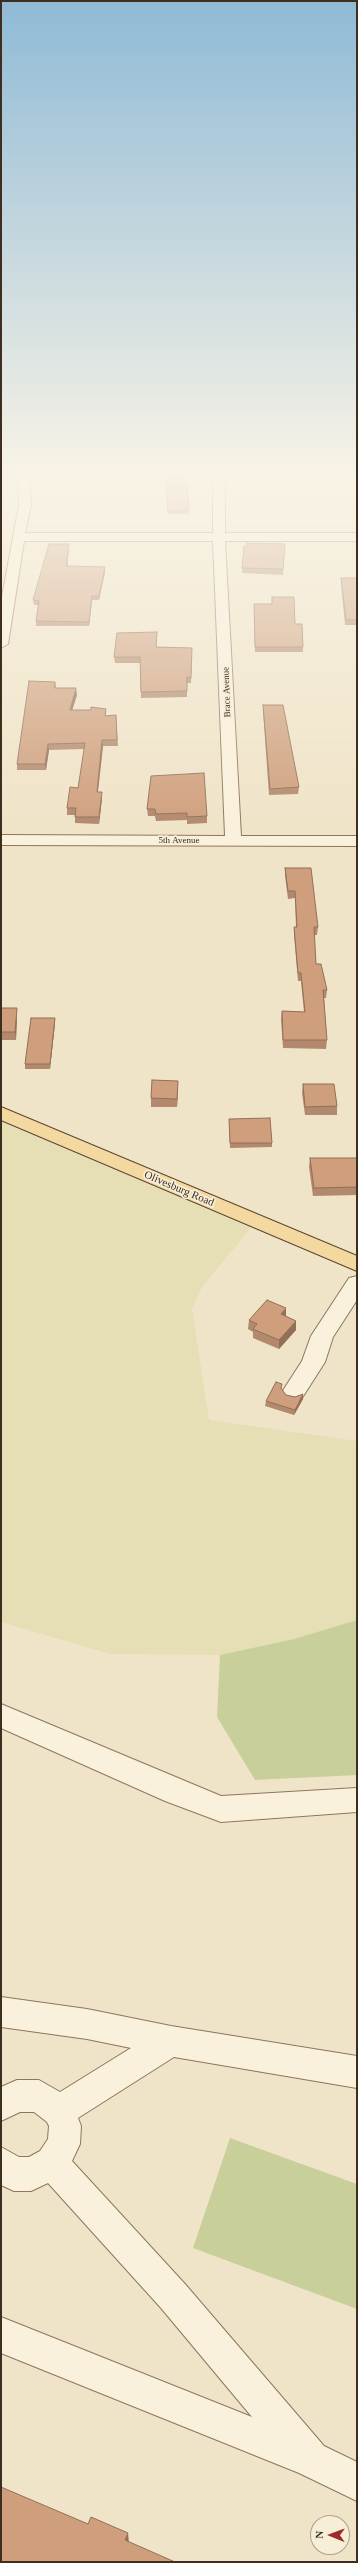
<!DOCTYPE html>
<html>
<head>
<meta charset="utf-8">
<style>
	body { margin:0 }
	#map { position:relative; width:358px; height:2563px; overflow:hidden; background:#f0e4c8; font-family:Georgia,serif }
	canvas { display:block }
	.frame { position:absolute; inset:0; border:2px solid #3d2e20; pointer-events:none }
	.north { position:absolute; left:310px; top:2515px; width:40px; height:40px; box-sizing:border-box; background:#f7eed8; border:1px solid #ada18e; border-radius:50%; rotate:271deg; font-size:11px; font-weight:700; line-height:16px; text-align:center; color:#3d2e20 }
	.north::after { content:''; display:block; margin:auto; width:14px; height:18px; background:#9e2a2b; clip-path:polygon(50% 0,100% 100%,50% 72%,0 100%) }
</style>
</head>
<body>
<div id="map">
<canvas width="358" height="2563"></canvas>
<div class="frame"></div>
<div class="north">N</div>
</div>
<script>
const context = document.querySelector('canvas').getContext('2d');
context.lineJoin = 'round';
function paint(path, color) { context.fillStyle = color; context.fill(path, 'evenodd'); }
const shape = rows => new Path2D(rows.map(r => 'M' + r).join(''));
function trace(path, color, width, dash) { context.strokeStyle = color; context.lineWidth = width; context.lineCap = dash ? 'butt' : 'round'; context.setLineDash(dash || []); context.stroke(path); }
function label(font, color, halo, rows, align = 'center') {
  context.font = font + ' Georgia,serif'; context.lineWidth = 3.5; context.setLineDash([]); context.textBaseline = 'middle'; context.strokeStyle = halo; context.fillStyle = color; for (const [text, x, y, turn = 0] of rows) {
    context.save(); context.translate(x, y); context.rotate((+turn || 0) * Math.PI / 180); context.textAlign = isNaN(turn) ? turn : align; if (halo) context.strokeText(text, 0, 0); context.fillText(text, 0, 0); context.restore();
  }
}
paint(shape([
	[1,1121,251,1228,202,1287,192,1309,209,1420,357,1441,357,1620,294,1639,220,1655,110,1654,1,1622]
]), '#e6deb5');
paint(shape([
	[357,1620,357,1775,255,1780,217,1717,220,1655,294,1639],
	[230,2138,357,2184,357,2309,193,2248]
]), '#c9cf9b');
const minor = shape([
	[17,472,29,472,31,505,25,533,213,533,213,472,225,472,225,533,357,533,357,541,225,541,241,836,357,836,357,846,1,845,1,835,225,836,213,541,24,541,8,644,1,648,1,602,19,505,17,472],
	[357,1276,357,1300,333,1337,325,1362,302,1398,294,1400,286,1398,282,1392,302,1361,311,1336,349,1278,357,1276],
	[1,1704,221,1796,357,1788,357,1812,221,1822,165,1801,1,1728,1,1704],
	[1,1997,87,2009,171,2026,357,2056,357,2088,174,2057,78,2118,81,2126,80,2144,72,2161,185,2284,324,2446,357,2462,357,2501,299,2473,1,2353,1,2317,252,2417,161,2308,48,2183,31,2191,14,2191,1,2185,1,2147,19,2157,29,2157,40,2151,48,2139,49,2126,47,2122,34,2112,20,2112,1,2121,1,2087,17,2080,39,2080,60,2092,131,2048,87,2039,1,2027,1,1997]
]);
const major = shape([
	[1,1107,357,1256,357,1271,1,1120,1,1107]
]);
trace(minor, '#8d765c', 2);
trace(major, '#5b4430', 2);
paint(minor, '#faf1dc');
paint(major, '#f3d9a0');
paint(shape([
	[165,472,189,510,189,514,168,514],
	[69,544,67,566,105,572,99,600,92,600,89,626,36,626,36,621,38,605,34,605,33,600],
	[285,544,283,575,242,573,242,568],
	[341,578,357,578,357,625,345,625,341,583],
	[254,604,295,624,303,647,303,652,255,652],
	[157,632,156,647,192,648,191,683,187,683,187,697,141,698,140,663,115,663,114,657],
	[55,682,56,688,77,695,72,710,106,716,116,715,118,746,103,746,98,792,102,798,99,824,75,823,75,815,67,815,67,808,78,788,84,749,49,750,46,770,17,770,17,764],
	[263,705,299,787,298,794,269,795,263,711],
	[151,776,207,816,207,823,187,824,187,820,156,821,155,816,148,816,147,809],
	[285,868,318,927,317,935,314,935,316,964,327,990,326,998,324,998,327,1040,326,1049,283,1048,281,1019,282,1011,304,1012,301,981,298,981,294,935,294,927,296,927,295,898,288,899,285,876],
	[1,1008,17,1016,16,1040,1,1040],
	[55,1023,50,1069,25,1069,25,1064],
	[303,1084,337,1106,337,1115,305,1115,302,1093],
	[178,1089,177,1107,151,1107,151,1098],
	[229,1119,272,1143,272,1147,230,1148],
	[310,1158,357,1158,357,1195,313,1196,309,1167],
	[286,1316,296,1321,296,1330,279,1349,253,1338,253,1332,248,1329,249,1320],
	[282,1389,286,1395,295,1397,303,1394,303,1399,294,1415,265,1406,266,1401]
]), '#b2896c');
paint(shape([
	[69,544,69,548,67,571,66,566],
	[105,567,105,572,99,600,99,596],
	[92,596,92,600,89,626,89,622],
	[76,688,77,695,70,717,70,710],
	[102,740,103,746,97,798,97,792],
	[48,744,49,750,46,770,45,764],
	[102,792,102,798,99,824,99,817],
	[17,1008,17,1016,16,1040,15,1032],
	[55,1018,55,1023,50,1069,50,1064],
	[178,1081,178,1089,177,1107,177,1099],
	[286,1308,286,1317,281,1314],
	[296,1321,296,1330,279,1349,279,1340],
	[303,1394,303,1399,294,1415,295,1410],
	[128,2533,129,2543,125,2540]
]), '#916f58');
const building = shape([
	[165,472,186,472,189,510,168,511,165,472],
	[247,543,285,544,283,569,242,568,244,546,247,546,247,543],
	[49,544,69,544,66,566,105,567,99,596,92,596,89,622,36,621,39,601,33,600,49,544],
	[341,578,357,578,357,620,346,620,341,578],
	[272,597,294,597,295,624,302,624,303,647,255,647,254,604,272,604,272,597],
	[157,632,156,647,192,648,191,678,187,677,187,691,141,692,140,657,114,657,117,633,157,632],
	[29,681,55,682,55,688,76,688,70,710,91,710,91,707,106,709,105,716,116,715,117,740,102,740,97,792,102,792,99,817,75,817,76,808,67,808,70,787,78,788,85,743,48,744,45,764,17,764,29,681],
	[263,705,283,705,299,787,270,789,263,705],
	[204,773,207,816,187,817,187,813,156,814,155,809,147,809,151,776,204,773],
	[285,868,311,868,318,927,314,927,316,964,321,964,327,990,323,990,327,1040,283,1040,282,1011,305,1012,301,973,298,973,294,927,297,927,295,891,288,891,285,868],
	[1,1008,17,1008,15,1032,1,1032,1,1008],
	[31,1018,55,1018,50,1064,25,1064,31,1018],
	[152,1080,178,1081,177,1099,151,1098,152,1080],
	[303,1084,334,1084,337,1106,305,1107,303,1084],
	[270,1118,272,1143,230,1143,229,1119,270,1118],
	[310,1158,357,1158,357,1187,314,1188,310,1158],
	[267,1300,286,1308,281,1314,296,1321,279,1340,253,1329,257,1324,249,1320,267,1300],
	[276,1382,282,1384,281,1388,286,1395,295,1397,303,1394,295,1410,266,1401,276,1382],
	[1,2487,88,2524,91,2517,128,2533,125,2540,175,2562,1,2562,1,2487]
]);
paint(building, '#cf9f7d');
trace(building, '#916f58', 1);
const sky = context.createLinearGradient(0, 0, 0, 830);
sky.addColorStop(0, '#8fbad6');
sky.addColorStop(0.57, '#f8f3e6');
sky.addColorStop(1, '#f8f3e600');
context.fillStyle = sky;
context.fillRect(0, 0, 358, 830);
label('9px', '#3d2e20', '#f7eed8', [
	["Brace Avenue",227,692,-92],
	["5th Avenue",179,841]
]);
label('11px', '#3d2e20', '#f7eed8', [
	["Olivesburg Road",179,1189,23]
]);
</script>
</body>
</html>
